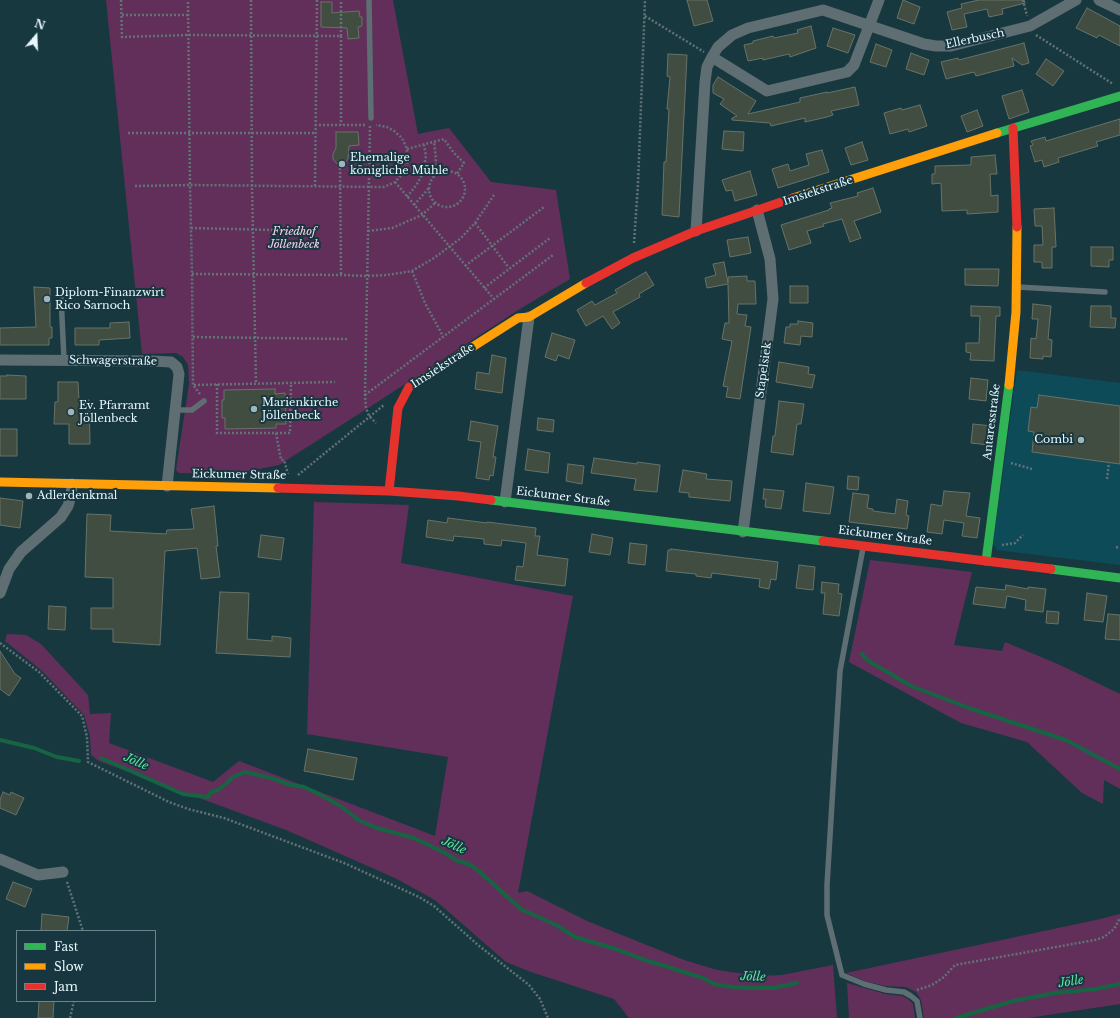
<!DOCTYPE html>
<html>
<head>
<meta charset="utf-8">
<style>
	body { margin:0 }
	#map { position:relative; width:1120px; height:1018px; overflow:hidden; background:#183840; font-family:"Libre Baskerville",serif }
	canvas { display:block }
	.legend { position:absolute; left:16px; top:930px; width:140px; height:72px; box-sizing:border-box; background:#17363f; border:1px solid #6a848b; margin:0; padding:5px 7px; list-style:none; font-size:12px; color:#e6f8fd }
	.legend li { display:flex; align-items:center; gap:8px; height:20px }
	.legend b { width:20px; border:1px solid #6a848b }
	.north { position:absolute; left:16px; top:16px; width:40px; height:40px; -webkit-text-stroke:3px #17363f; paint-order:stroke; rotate:19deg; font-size:11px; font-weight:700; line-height:16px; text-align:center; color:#e6f8fd }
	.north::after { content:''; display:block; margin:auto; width:14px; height:18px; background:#e6f8fd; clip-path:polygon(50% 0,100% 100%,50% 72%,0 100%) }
</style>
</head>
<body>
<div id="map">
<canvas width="1120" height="1018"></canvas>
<ul class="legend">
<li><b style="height:5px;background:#30b455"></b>Fast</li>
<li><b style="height:5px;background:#ff9f0a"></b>Slow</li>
<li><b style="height:5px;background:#e5322d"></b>Jam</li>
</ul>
<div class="north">N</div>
</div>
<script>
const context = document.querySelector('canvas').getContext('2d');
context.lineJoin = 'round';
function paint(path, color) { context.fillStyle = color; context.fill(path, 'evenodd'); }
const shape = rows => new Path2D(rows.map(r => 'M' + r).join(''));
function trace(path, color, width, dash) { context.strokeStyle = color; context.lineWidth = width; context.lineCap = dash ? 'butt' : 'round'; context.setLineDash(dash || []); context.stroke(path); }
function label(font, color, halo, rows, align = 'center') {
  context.font = font + ' "Libre Baskerville",serif'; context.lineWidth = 4; context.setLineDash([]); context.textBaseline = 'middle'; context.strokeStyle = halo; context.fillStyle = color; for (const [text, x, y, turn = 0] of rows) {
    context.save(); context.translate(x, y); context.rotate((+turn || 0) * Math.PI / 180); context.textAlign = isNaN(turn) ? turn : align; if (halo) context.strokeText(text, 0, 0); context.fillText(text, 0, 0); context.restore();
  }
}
paint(shape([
	[1017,370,1120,383,1120,565,997,550,993,544]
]), '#0d4b59');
paint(shape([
	[106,0,393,0,418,134,449,128,491,182,556,190,570,279,515,312,376,403,279,465,234,474,179,473,176,470,189,384,188,365,183,357,176,353,142,354],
	[314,502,409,505,401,563,573,596,518,893,527,891,587,921,684,960,717,970,758,976,782,975,833,965,837,1018,629,1018,614,999,531,972,506,962,435,900,395,878,286,830,99,761,91,755,90,736,84,715,41,670,5,641,7,634,26,635,41,644,88,695,90,714,111,713,109,743,213,782,239,761,435,836,448,757,307,734],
	[870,560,972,572,954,645,1002,651,1005,642,1060,665,1120,694,1120,789,1104,780,1103,804,1082,793,1027,742,961,723,849,662],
	[1120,914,1120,1004,1028,1018,924,1018,921,1000,916,992,906,987,885,986,865,981,846,973,1096,920],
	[847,983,885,994,902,996,908,999,913,1004,915,1018,849,1018]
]), '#622f5b');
trace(shape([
	[862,654,867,660,911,686,972,709,1066,740,1120,769],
	[0,740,34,748,57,757,79,761],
	[101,758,183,794,199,796,208,797,211,792,218,790,227,783,233,777,245,772,271,778,291,785,304,787,321,795,342,807,360,821,377,828,414,838,445,853,456,860,471,865,480,872,522,910,532,914,558,926,575,937,616,949,639,958,703,978,714,984,726,986,742,988,773,988,797,983],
	[956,1018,1013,1001,1055,993,1096,989,1120,984]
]), '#156542', 4);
const building = shape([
	[687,0,707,0,713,21,694,26,687,0],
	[903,0,920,7,914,24,897,18,903,0],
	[979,0,1024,0,1025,3,1002,9,1003,14,989,17,987,9,964,14,967,27,952,30,947,12,962,8,961,4,979,0],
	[321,2,332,2,332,13,359,11,360,17,362,17,362,26,358,27,359,38,348,39,347,28,321,27,321,2],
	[1087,8,1120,26,1120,46,1099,35,1097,38,1076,28,1087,8],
	[811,26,816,48,790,57,789,54,763,60,763,58,748,61,744,45,753,43,753,41,773,36,774,38,798,33,797,30,811,26],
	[833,28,855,35,848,53,827,46,833,28],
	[1024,43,1029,63,1022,65,1012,58,1014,66,976,76,974,72,946,79,941,62,958,58,959,60,1024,43],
	[876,44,892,50,886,67,870,62,876,44],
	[911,53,929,60,924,75,906,69,911,53],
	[668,54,687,55,679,217,662,215,664,162,666,162,669,109,667,109,670,77,667,76,668,54],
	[1046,59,1064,71,1053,86,1036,74,1046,59],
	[718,77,756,101,748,114,800,102,800,98,827,92,827,93,855,87,859,105,831,111,833,115,827,117,805,122,805,118,771,126,770,123,732,120,732,118,737,116,720,104,724,99,713,93,713,85,718,77],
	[1022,90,1029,112,1009,119,1002,96,1022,90],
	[920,105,927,126,909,132,908,129,890,134,884,113,901,108,902,110,920,105],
	[977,110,983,126,967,132,961,116,977,110],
	[1120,119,1120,135,1096,142,1098,146,1058,158,1059,162,1044,167,1042,160,1035,162,1030,146,1033,145,1031,141,1045,137,1046,141,1120,119],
	[724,131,744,132,743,151,722,149,724,131],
	[336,132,358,132,359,145,349,146,348,159,344,164,337,164,333,159,333,154,336,148,336,132],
	[862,142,868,160,851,165,845,148,862,142],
	[822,150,829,172,778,188,772,169,788,164,790,171,809,165,806,154,822,150],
	[995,155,997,174,990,174,991,196,998,195,998,212,967,214,967,210,942,211,941,183,932,184,932,174,935,174,935,166,971,165,971,157,995,155],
	[750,171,757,195,735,201,732,190,726,191,722,180,750,171],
	[873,188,881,212,854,221,861,238,850,242,842,219,823,224,824,226,807,231,811,243,789,250,781,225,829,210,829,209,832,208,830,203,858,196,857,193,873,188],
	[1054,208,1056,247,1052,247,1052,268,1042,268,1042,262,1034,262,1034,245,1043,245,1042,226,1035,226,1034,209,1054,208],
	[748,237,751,253,730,257,727,240,748,237],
	[1091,247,1113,247,1113,260,1109,260,1109,267,1091,266,1091,247],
	[724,262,728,283,728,277,747,276,747,281,755,281,756,304,738,304,737,314,747,315,745,326,751,327,740,399,726,397,728,387,723,386,732,341,722,339,725,323,729,323,728,284,707,288,705,278,716,275,713,264,724,262],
	[965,269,999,269,998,286,965,285,965,269],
	[646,272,654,285,639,294,640,297,613,312,620,323,612,329,603,316,586,326,577,310,592,301,595,305,617,293,615,290,646,272],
	[790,286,808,286,808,303,790,303,790,286],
	[34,287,50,288,50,327,52,327,52,338,49,338,49,345,0,345,0,328,36,327,34,287],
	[1033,304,1051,306,1048,339,1052,340,1051,357,1043,356,1043,359,1030,358,1031,338,1036,339,1038,319,1032,319,1033,304],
	[971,306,1000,307,1000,316,996,316,994,361,970,360,971,353,966,352,966,343,979,343,980,316,971,316,971,306],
	[1091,306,1111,306,1111,318,1116,318,1115,328,1090,327,1091,306],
	[798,321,813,323,812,337,801,336,800,345,784,343,786,327,790,327,790,324,798,324,798,321],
	[129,322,130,338,99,340,99,345,75,345,75,328,110,328,110,323,129,322],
	[552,333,575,340,569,359,558,355,556,361,545,357,552,333],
	[492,355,506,358,502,393,475,389,477,372,489,374,492,355],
	[779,362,809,367,808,374,815,375,812,388,776,382,779,362],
	[7,375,26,376,26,399,0,399,0,376,7,376,7,375],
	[971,378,988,380,986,401,969,399,971,378],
	[58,382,78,382,79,400,89,400,90,444,69,444,69,424,54,424,55,402,58,402,58,382],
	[275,389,275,394,285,393,286,424,276,424,276,428,225,429,225,418,222,418,222,400,224,400,224,390,275,389],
	[1039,395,1120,406,1120,464,1032,452,1034,432,1028,431,1031,407,1037,408,1039,395],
	[779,401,804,404,801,424,797,424,793,455,771,452,773,436,775,436,779,401],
	[538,418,554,420,553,432,537,430,538,418],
	[471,421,498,426,493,457,496,457,493,476,490,475,489,480,476,478,481,442,468,440,471,421],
	[973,424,992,426,989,445,971,443,973,424],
	[0,429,17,429,17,456,0,456,0,429],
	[528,449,550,453,548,473,525,470,528,449],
	[594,458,637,464,637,462,660,465,657,492,634,490,636,479,591,473,594,458],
	[568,464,584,466,582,484,566,481,568,464],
	[683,470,707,474,706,479,732,481,730,501,689,497,689,493,679,492,683,470],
	[848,476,859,477,858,490,847,489,848,476],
	[806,483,834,487,830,514,803,511,806,483],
	[764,489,784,491,781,509,765,507,766,499,763,499,764,489],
	[944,491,970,493,966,516,980,518,977,538,962,536,964,523,944,520,942,534,927,532,931,504,942,506,944,491],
	[853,493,869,495,867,508,873,509,873,511,895,514,897,499,908,501,906,515,909,516,907,529,849,522,853,493],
	[0,498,23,501,20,528,0,525,0,498],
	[214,506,218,546,216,546,220,577,201,579,197,548,165,551,160,645,113,642,113,629,91,629,91,608,113,608,113,578,85,577,87,514,111,515,110,531,166,534,167,530,194,529,191,509,214,506],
	[448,518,487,523,487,522,536,528,535,536,540,536,537,555,568,559,565,586,515,580,517,566,523,567,526,543,502,540,501,546,484,544,484,539,454,536,453,541,426,537,428,520,447,523,448,518],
	[592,534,613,538,610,555,589,552,592,534],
	[261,535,284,538,281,560,258,557,261,535],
	[630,543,647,545,645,565,628,563,630,543],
	[671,549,778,562,776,580,771,579,769,589,759,587,760,579,712,573,711,578,696,576,696,574,666,571,668,550,671,550,671,549],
	[799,565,815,567,813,590,796,588,799,565],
	[822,582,839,584,838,593,842,594,839,616,823,614,825,593,821,593,822,582],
	[1006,585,1028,589,1028,587,1046,589,1043,612,1025,610,1026,600,1007,596,1005,608,973,604,976,587,1005,590,1006,585],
	[220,592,249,593,247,639,272,641,272,636,291,638,290,657,216,653,220,592],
	[1087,593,1107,596,1103,622,1084,620,1087,593],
	[49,606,66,607,65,630,48,629,49,606],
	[1047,611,1059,612,1058,624,1046,623,1047,611],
	[1108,614,1120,615,1120,640,1105,639,1108,614],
	[0,651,15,674,21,678,9,696,0,689,0,651],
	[308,749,357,758,353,780,304,771,308,749],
	[3,792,10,795,11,792,24,798,16,815,0,808,0,800,3,792],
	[13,882,32,889,25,907,6,899,13,882],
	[42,914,69,917,67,931,41,931,42,914],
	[39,1001,54,1001,53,1018,38,1018,39,1001]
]);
paint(building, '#414d41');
trace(building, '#687368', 1);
trace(shape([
	[121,0,122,37,188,35,341,36,341,125],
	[251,0,252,186,256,383],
	[1023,0,1027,16],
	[122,15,188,15],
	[645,16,704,52],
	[1036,35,1113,84],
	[341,36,341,0],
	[315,125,367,125],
	[370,126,365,396,366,408,369,416,376,423],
	[128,133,315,133],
	[407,149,444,139,454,153,464,163,457,174],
	[340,164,341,275],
	'429 189a18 18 0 1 1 36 0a18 18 0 1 1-36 0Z',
	[433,177,436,159,434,142],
	[395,182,494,299],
	[135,186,190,185,188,0],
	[315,186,317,0],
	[407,197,417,184,423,173,426,156,424,145],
	[414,205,429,188],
	[475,223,509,268],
	[191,228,314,231],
	[368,231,392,228,422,215,435,203],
	[634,243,638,184,645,0],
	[465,266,544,207],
	[412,271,425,303,443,336],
	[192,274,341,275,366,276,387,275,412,271,434,258,461,238,475,223,494,195],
	[484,288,550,238],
	[193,337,348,339],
	[217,384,217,433,290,433,291,383],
	[194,385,335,382],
	[200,394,193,385,192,274,190,185,384,187,395,182,405,171,407,164,407,149,402,138,394,131,387,127,376,125],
	[365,395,553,255],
	[276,433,281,460,284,460,288,474],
	[1011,463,1032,469],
	[298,475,384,405],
	[1107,479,1109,462],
	[1002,545,1015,543,1023,535],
	[1116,547,1120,548],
	[0,643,39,672,82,716,87,737,88,762,169,802,188,809,224,818,344,863,419,897,434,906,478,945,529,985,540,999,548,1018],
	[67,882,83,931],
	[917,990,932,985,944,977,955,965,1095,940,1104,937,1114,929,1120,918],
	[70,1018,74,1001]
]), '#627376', 2.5, [2, 2]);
trace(shape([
	[369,0,371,118],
	[1018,287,1105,292],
	[61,296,64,360],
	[175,410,192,410,204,401],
	[863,548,840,671,827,885,827,915,842,975,864,984,886,990,904,992,911,996,917,1001,920,1018]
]), '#5f6e72', 5.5);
trace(shape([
	[1099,0,1120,10],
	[712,57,767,91,847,72,854,65,879,0],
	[696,231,705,82,707,67,712,57,718,47,732,35,748,28,823,10,924,44,936,46,951,46,1030,26,1076,0],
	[0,360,152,361,171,362,177,367,179,374,167,486],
	[505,502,529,317],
	[743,532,773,299,770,259,757,210],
	[0,593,9,569,21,552,61,517,68,506,71,496,72,484],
	[0,859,38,875,63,872]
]), '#5f6e72', 11);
trace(shape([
	[997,133,1120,96],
	[491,500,823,541],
	[986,561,1009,385],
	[1051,569,1120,578]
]), '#30b455', 9);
trace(shape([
	[793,198,997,133],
	[452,360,518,318,529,317,586,283],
	[1009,385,1016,312,1017,227],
	[0,482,278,488]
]), '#ff9f0a', 9);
trace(shape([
	[1013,128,1017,227],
	[586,283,633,258,696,231,793,198],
	[278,488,389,491,458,496,491,500],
	[389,491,398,408,409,387,452,360],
	[823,541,1051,569]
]), '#e5322d', 9);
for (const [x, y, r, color] of [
	[342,164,4,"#9eb5bb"],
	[47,299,4,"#9eb5bb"],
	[254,409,4,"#9eb5bb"],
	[71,412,4,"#9eb5bb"],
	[1081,440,4,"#9eb5bb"],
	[29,496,4,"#9eb5bb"]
]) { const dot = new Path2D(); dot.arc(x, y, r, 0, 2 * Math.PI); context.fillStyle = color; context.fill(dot); trace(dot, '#17363f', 1.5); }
label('11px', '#e6f8fd', '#17363f', [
	["Ellerbusch",975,39,-12],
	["Imsiekstraße",818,191,-18],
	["Schwagerstraße",113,361,1],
	["Imsiekstraße",443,366,-33],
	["Stapelsiek",764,370,-82],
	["Antaresstraße",992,422,-83],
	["Eickumer Straße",239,475,1],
	["Eickumer Straße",563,497,7],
	["Eickumer Straße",885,536,7]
]);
label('11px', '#e6f8fd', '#17363f', [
	["Ehemalige",350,158],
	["königliche Mühle",350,171],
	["Diplom-Finanzwirt",55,293],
	["Rico Sarnoch",55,306],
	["Marienkirche",262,403],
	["Jöllenbeck",262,416],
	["Ev. Pfarramt",79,406],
	["Jöllenbeck",79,419],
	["Combi",1073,440,"right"],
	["Adlerdenkmal",37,496]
], 'left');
label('italic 11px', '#fdd2ef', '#17363f', [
	["Friedhof",294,232],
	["Jöllenbeck",294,245]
]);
label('italic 12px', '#5ee59f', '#17363f', [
	["Jölle",136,762,24],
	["Jölle",454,846,25],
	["Jölle",753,977,2],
	["Jölle",1071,982,-9]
]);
</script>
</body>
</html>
